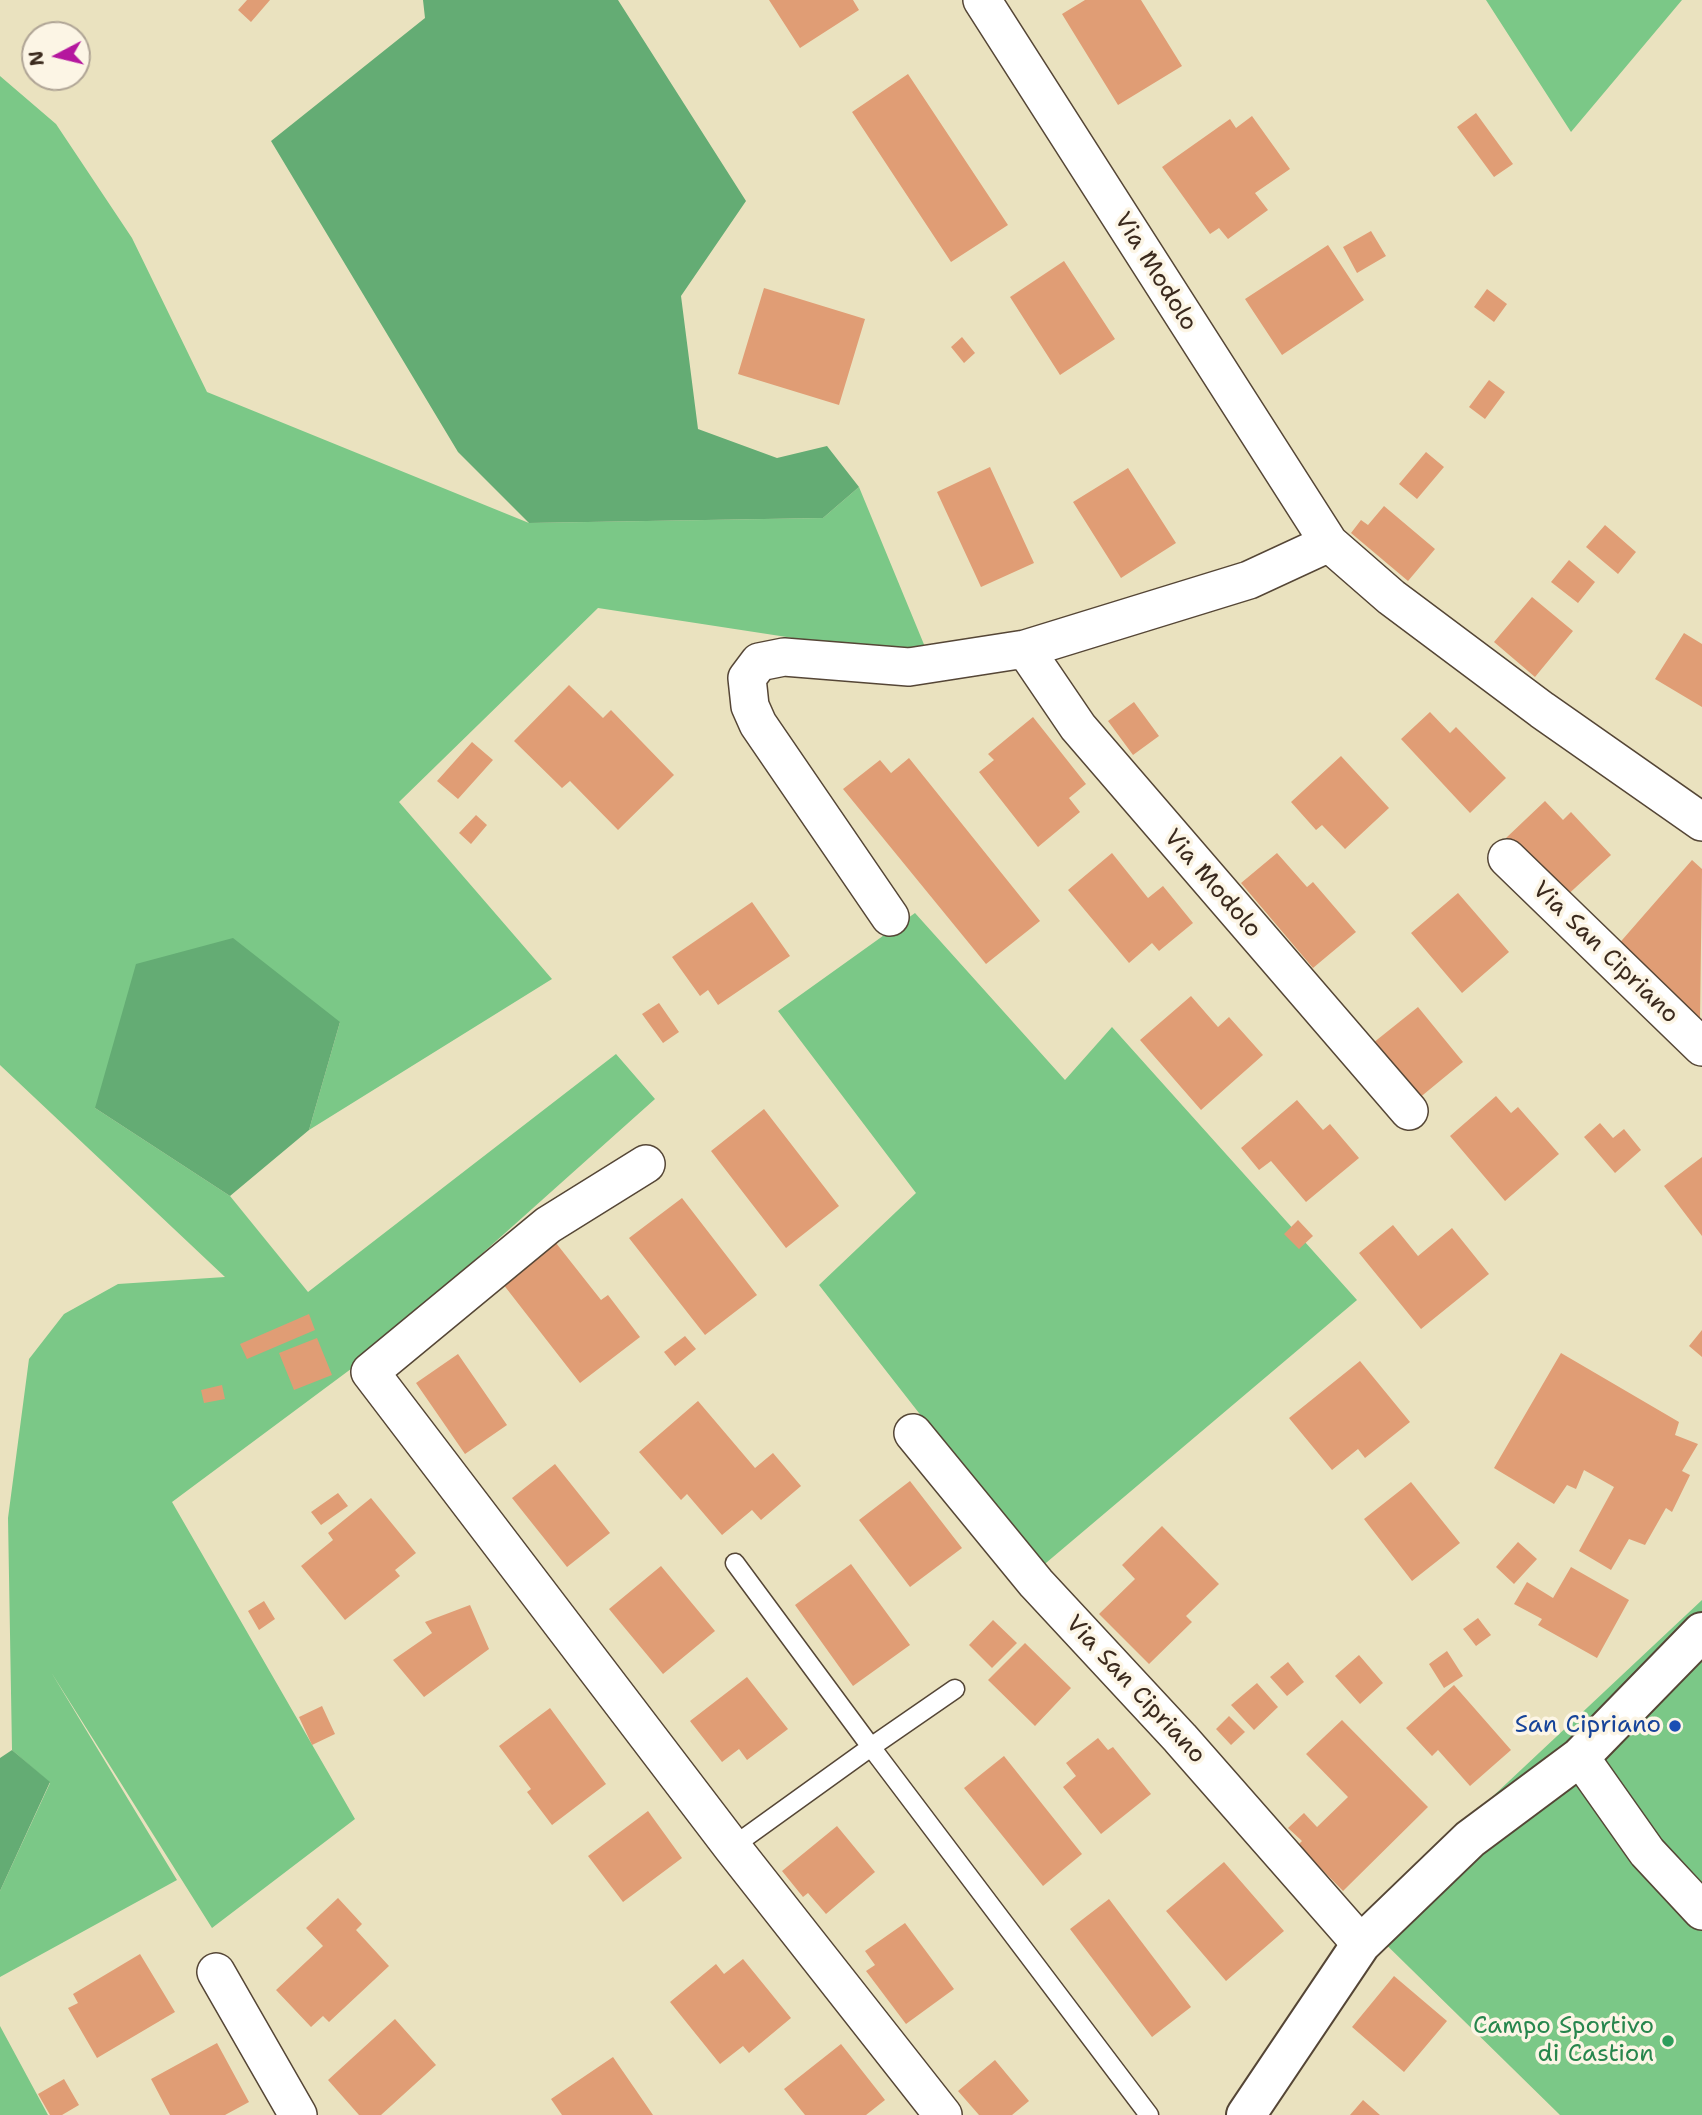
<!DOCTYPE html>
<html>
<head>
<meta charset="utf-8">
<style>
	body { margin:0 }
	#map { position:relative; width:1702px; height:2115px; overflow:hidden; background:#eae2bf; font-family:"Shantell Sans",sans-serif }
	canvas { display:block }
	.north { position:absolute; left:21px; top:21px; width:70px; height:70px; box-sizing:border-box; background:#fcf5e5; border:2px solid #afa495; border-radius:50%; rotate:263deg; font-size:19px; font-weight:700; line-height:28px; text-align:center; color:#3b2a1e }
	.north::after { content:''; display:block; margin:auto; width:24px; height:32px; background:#b5179e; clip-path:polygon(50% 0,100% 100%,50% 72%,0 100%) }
</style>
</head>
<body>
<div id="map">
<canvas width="1702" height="2115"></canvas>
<div class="north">N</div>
</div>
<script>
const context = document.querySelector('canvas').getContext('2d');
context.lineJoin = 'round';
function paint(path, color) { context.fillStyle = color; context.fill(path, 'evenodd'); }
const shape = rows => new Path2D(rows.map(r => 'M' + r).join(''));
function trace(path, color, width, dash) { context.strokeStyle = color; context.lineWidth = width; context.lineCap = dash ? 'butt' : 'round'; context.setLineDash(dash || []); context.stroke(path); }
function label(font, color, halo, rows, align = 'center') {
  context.font = font + ' "Shantell Sans",sans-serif'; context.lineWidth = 7; context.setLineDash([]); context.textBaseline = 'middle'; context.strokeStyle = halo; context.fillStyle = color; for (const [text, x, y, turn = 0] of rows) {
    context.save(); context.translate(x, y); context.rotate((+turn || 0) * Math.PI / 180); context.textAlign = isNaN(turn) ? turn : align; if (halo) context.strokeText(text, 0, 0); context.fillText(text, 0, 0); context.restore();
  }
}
paint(shape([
	[1486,0,1682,0,1571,132],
	[0,76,56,124,132,238,207,392,529,523,823,518,859,487,930,659,598,608,399,802,552,979,309,1130,340,1022,95,1108,230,1196,308,1292,616,1054,655,1099,363,1360,172,1502,355,1819,212,1928,51,1672,177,1880,0,1977,0,1891,50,1783,12,1750,8,1518,29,1359,64,1314,118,1284,225,1277,0,1065],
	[915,913,1065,1080,1112,1027,1357,1300,1040,1568,819,1285,916,1193,778,1011],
	[1702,1600,1702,2115,1560,2115,1361,1920],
	[0,2026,48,2115,0,2115]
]), '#7bc887');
paint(shape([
	[423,0,618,0,746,201,681,296,698,429,777,458,827,446,859,487,823,518,529,523,458,452,271,141,425,18],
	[233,938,340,1022,309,1130,230,1196,95,1108,136,964],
	[12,1750,50,1782,0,1891,0,1758]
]), '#64ac74');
paint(shape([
	[247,0,270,0,251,22,238,10],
	[769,0,853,0,859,10,800,48],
	[1085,0,1141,0,1182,66,1118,105,1062,14],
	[908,74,1008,225,951,262,852,112],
	[1476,113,1513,164,1494,177,1457,127],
	[1252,116,1290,169,1255,193,1268,210,1228,239,1219,228,1210,234,1162,167,1230,119,1236,128],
	[1371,231,1386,256,1357,273,1343,247],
	[1328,245,1364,300,1282,355,1245,299],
	[1064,261,1115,339,1060,375,1010,297],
	[764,288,865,319,839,405,738,374],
	[1487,289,1507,304,1494,322,1474,307],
	[962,337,975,353,964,363,951,347],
	[1489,380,1505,392,1485,419,1469,407],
	[1426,452,1444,467,1417,499,1399,484],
	[990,467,1034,563,981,587,937,492],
	[1128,468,1176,543,1121,578,1073,502],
	[1384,506,1435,549,1408,581,1351,533,1361,520,1368,525],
	[1605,525,1636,552,1618,574,1586,547],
	[1569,560,1595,582,1578,603,1551,582],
	[1532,597,1573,631,1535,677,1494,642],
	[1684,633,1702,644,1702,707,1655,679],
	[569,685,603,718,611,710,674,775,618,830,570,781,562,788,514,741],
	[1134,702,1159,736,1133,755,1108,721],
	[1430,712,1450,733,1456,727,1506,778,1470,813,1401,739],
	[1033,717,1086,784,1069,798,1080,812,1038,847,979,772,994,760,988,754],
	[472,742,493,760,458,799,437,781],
	[1341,756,1389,808,1345,849,1322,825,1316,830,1291,802],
	[909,758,1040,921,986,964,843,789,880,760,891,773],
	[1545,801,1563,820,1571,812,1611,855,1563,899,1506,838],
	[476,815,487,825,471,844,459,833],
	[1112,853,1148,898,1163,886,1193,923,1159,951,1152,943,1129,963,1068,890],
	[1277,853,1307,887,1313,882,1356,932,1313,968,1241,883],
	[1692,860,1702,869,1700,1021,1616,947],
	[1458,893,1509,952,1462,993,1411,933],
	[752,902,790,956,718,1005,708,990,700,996,672,957],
	[1191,996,1218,1027,1229,1017,1263,1055,1201,1110,1140,1040],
	[659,1003,679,1032,663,1043,642,1014],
	[1418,1007,1463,1062,1418,1099,1373,1043],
	[1496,1096,1511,1113,1518,1107,1559,1154,1505,1201,1450,1136],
	[1297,1100,1323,1130,1330,1124,1359,1158,1306,1202,1271,1161,1259,1170,1241,1148],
	[764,1109,839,1206,786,1248,711,1151],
	[1600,1123,1613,1138,1624,1129,1641,1150,1615,1173,1584,1137],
	[1702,1157,1702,1236,1664,1186],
	[682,1198,757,1295,705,1335,629,1238],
	[1298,1220,1313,1236,1299,1249,1284,1234],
	[1393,1225,1418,1256,1452,1228,1489,1274,1421,1329,1359,1253],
	[556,1243,601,1300,608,1295,640,1337,580,1383,503,1284],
	[309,1314,315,1330,247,1359,240,1344],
	[1702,1330,1702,1357,1689,1346],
	[685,1336,696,1349,675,1366,664,1352],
	[317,1338,332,1375,294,1390,279,1353],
	[1561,1353,1679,1422,1675,1435,1698,1444,1682,1471,1690,1475,1672,1512,1666,1508,1645,1545,1629,1539,1611,1570,1579,1551,1614,1487,1584,1470,1576,1489,1567,1485,1554,1504,1494,1468],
	[458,1354,507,1425,465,1454,416,1383],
	[1360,1361,1410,1422,1365,1458,1358,1449,1332,1470,1289,1418],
	[222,1385,225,1399,204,1403,201,1390],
	[698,1401,755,1468,773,1453,801,1486,761,1520,752,1510,722,1535,687,1494,681,1500,639,1452],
	[555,1464,610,1533,567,1567,512,1498],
	[910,1481,962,1548,910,1587,859,1520],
	[1411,1482,1460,1543,1412,1581,1364,1519],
	[338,1493,348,1506,321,1525,311,1512],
	[371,1498,416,1553,395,1570,400,1576,345,1620,301,1566,333,1540,328,1533],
	[1162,1526,1219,1584,1186,1616,1192,1622,1149,1664,1099,1614,1135,1579,1122,1565],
	[1518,1542,1537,1559,1514,1584,1496,1567],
	[851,1564,910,1645,853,1686,795,1605],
	[661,1566,715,1631,663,1674,609,1609],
	[1571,1567,1629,1600,1597,1658,1538,1625,1542,1619,1514,1604,1527,1582,1553,1598],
	[264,1601,275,1619,259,1630,248,1611],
	[470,1605,489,1649,424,1697,393,1660,432,1633,425,1622],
	[1478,1618,1491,1635,1476,1646,1463,1629],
	[993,1620,1017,1643,992,1668,969,1645],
	[1025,1643,1071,1688,1035,1726,988,1680],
	[1447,1651,1463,1676,1444,1688,1429,1664],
	[1359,1655,1383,1683,1360,1704,1335,1676],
	[1288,1662,1304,1682,1287,1696,1270,1677],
	[747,1677,788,1729,747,1760,739,1749,722,1762,690,1721],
	[1257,1683,1278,1707,1254,1730,1231,1705],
	[1454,1685,1511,1750,1470,1786,1438,1750,1432,1756,1406,1728],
	[322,1706,335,1734,312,1745,299,1717],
	[550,1708,606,1784,552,1825,527,1792,531,1789,499,1746],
	[1229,1716,1245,1732,1231,1745,1216,1729],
	[1342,1720,1428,1807,1343,1891,1298,1845,1302,1841,1288,1828,1304,1813,1317,1827,1348,1797,1306,1754],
	[1098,1738,1108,1750,1113,1747,1151,1794,1101,1834,1063,1787,1076,1776,1066,1763],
	[1004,1756,1082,1854,1043,1886,964,1788],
	[648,1811,682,1858,623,1902,588,1856],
	[837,1826,875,1872,826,1914,808,1893,803,1897,782,1871],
	[1224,1862,1284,1931,1226,1981,1166,1911],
	[338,1898,362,1924,356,1930,389,1966,329,2022,323,2016,311,2027,276,1990,323,1946,306,1928],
	[1109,1899,1191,2007,1152,2037,1070,1929],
	[905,1923,954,1989,906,2024,866,1971,875,1965,865,1951],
	[140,1954,175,2012,97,2058,68,2008,78,2003,73,1994],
	[743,1959,791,2018,749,2053,743,2046,720,2064,670,2002,716,1964,724,1974],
	[1394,1976,1447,2021,1404,2072,1352,2027],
	[395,2019,436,2065,381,2115,359,2115,328,2080],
	[217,2043,249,2102,225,2115,170,2115,151,2079],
	[841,2044,885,2100,866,2115,805,2115,784,2089],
	[613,2057,653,2115,562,2115,551,2099],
	[995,2060,1029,2101,1012,2115,979,2115,958,2091],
	[64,2079,79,2105,62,2115,50,2115,38,2094],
	[1363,2100,1380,2115,1350,2115]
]), '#e09d75');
const service = shape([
	[735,1563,871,1747,955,1689],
	[732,1847,871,1747,1149,2115]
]);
const minor = shape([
	[982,0,1329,543,1391,597,1542,710,1702,822],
	[1025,649,1078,727,1409,1111],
	[1507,858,1702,1047],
	[890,917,758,724,750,706,747,678,759,662,784,657,909,667,1025,649,1249,580,1329,543],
	[646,1164,548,1225,370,1372,732,1847,943,2115],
	[913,1433,1036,1583,1180,1738,1361,1944],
	[1580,1757,1647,1852,1702,1911],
	[216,1972,298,2115]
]);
const secondary = shape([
	[1246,2115,1361,1944,1470,1839,1580,1757,1702,1632]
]);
trace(service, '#554636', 21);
trace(minor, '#554636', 40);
trace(secondary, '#554636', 42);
trace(service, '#fff', 18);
trace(minor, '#fff', 37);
trace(secondary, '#fff', 38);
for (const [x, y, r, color] of [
	[1675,1726,7,"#1a4fb4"],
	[1668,2041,7,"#2e9e5b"]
]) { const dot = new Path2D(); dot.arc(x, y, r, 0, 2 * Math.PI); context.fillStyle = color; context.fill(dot); trace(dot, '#fcf5e5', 2.5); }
label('24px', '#3b2a1e', '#fcf5e5', [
	["Via Modolo",1155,272,58],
	["Via Modolo",1212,884,49],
	["Via San Cipriano",1605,953,44],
	["Via San Cipriano",1135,1690,47]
]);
label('24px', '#164399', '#fcf5e5', [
	["San Cipriano",1661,1726]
], 'right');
label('24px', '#27864d', '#fcf5e5', [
	["Campo Sportivo",1654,2027],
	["di Castion",1654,2055]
], 'right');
</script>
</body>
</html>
